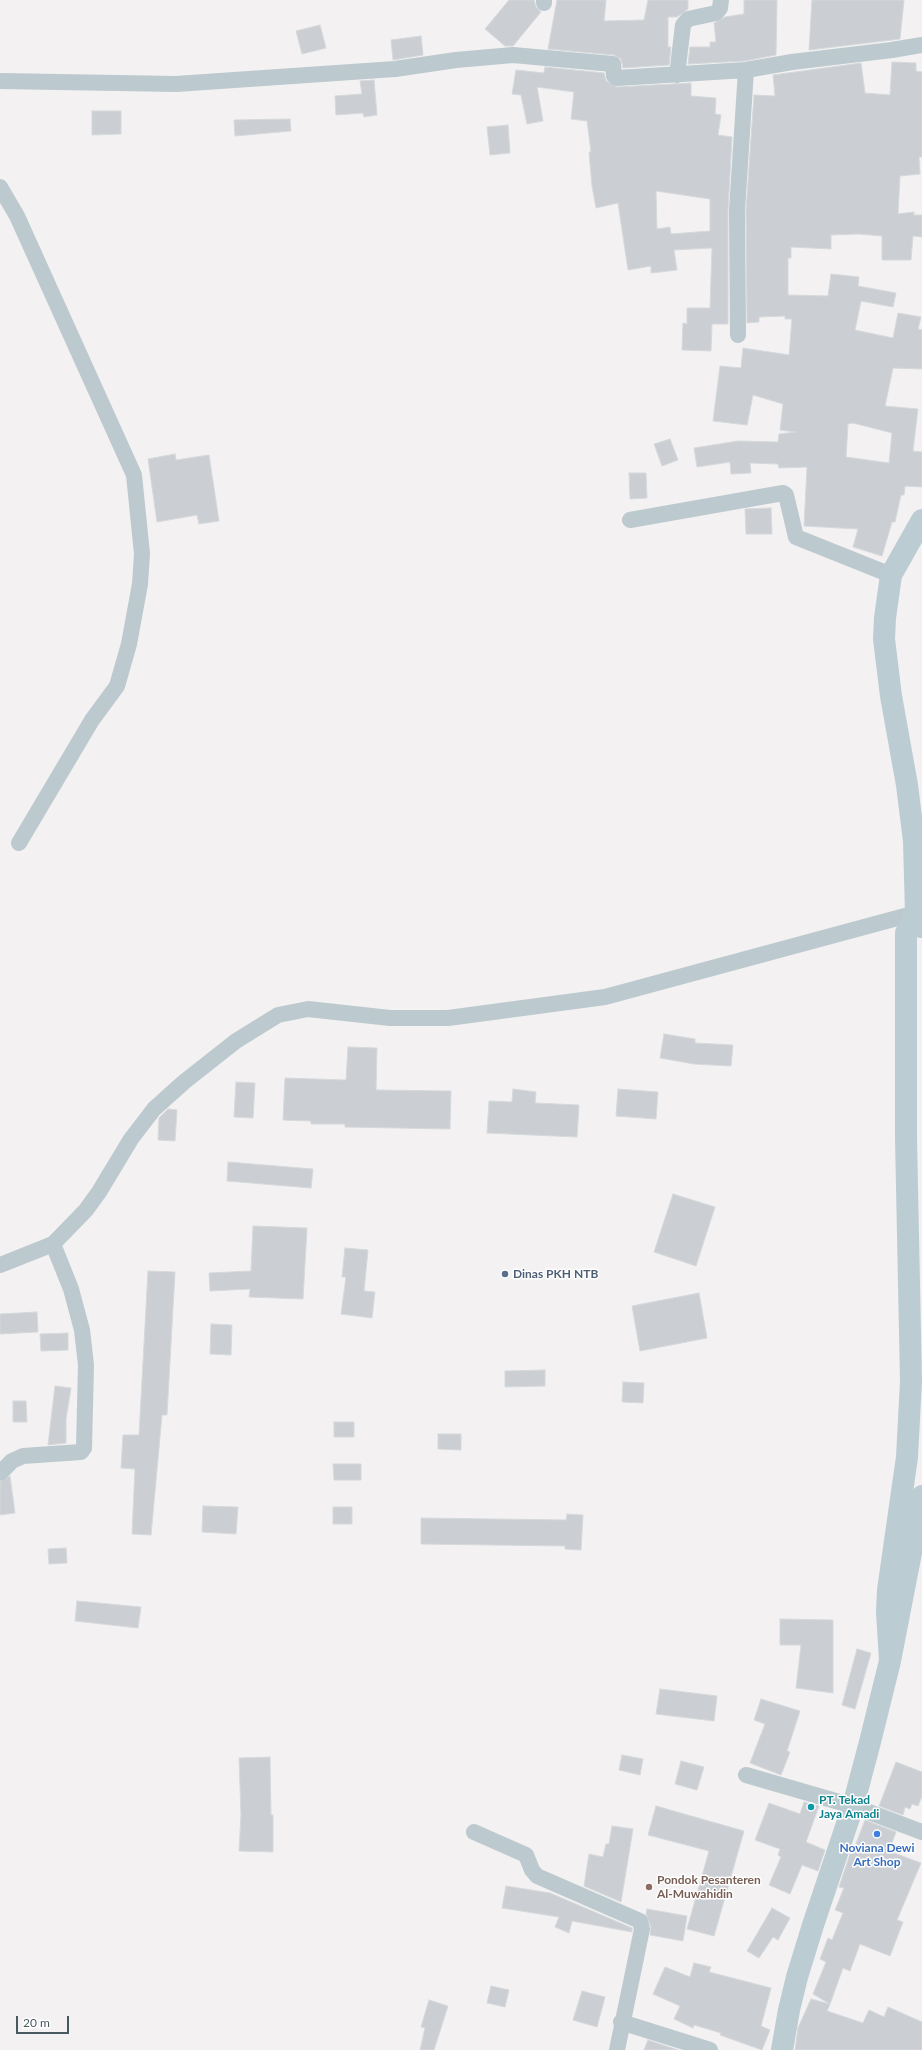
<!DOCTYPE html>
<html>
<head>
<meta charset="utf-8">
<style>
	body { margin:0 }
	#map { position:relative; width:922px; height:2050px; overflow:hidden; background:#f3f1f1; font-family:Lato,sans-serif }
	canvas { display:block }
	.scale { position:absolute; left:16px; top:2016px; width:53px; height:18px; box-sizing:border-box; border:2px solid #48595f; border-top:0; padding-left:5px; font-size:12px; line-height:14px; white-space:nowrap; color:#48595f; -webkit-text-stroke:3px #fff; paint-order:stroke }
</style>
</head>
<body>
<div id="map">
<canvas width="922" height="2050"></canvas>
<div class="scale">20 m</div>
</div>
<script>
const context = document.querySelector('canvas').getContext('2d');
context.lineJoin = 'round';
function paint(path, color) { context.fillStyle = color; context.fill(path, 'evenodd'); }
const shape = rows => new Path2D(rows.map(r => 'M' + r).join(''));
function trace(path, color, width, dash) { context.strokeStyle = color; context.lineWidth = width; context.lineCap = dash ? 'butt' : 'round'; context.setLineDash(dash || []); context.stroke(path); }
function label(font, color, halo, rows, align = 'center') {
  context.font = font + ' Lato,sans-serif'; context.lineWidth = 3; context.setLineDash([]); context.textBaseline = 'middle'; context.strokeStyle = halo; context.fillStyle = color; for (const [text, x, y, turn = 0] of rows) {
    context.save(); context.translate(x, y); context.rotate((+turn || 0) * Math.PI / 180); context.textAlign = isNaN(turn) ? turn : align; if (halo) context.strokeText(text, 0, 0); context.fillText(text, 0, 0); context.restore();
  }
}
const building = shape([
	[509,0,534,0,536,7,541,12,513,46,505,46,485,29,509,0],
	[557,0,606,0,604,21,644,20,648,0,688,0,688,9,677,17,668,17,668,47,671,47,669,65,623,68,621,59,614,55,548,49,557,0],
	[744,0,777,0,776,55,745,61,688,64,690,47,710,47,710,42,716,42,714,23,725,17,744,14,744,0],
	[812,0,904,0,900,39,809,50,812,0],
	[320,25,326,48,302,54,296,31,320,25],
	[421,36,423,55,393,60,391,40,421,36],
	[892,62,916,63,916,71,922,72,922,157,919,157,920,174,900,176,898,214,914,212,914,215,922,215,922,237,913,236,911,260,882,260,882,236,859,234,831,235,831,249,791,247,791,258,788,258,788,295,828,296,831,274,859,277,858,286,896,293,893,307,861,301,855,330,893,338,898,313,921,317,918,329,922,330,922,369,893,368,885,406,918,409,913,451,922,452,922,487,905,486,904,495,901,495,895,522,892,522,882,556,853,547,858,529,804,526,807,467,779,468,778,464,750,463,751,473,731,474,730,462,697,467,694,448,738,441,778,442,779,434,796,432,780,430,783,404,753,395,747,425,713,421,720,366,741,368,743,348,789,355,792,319,785,319,785,316,759,317,759,322,747,323,746,210,754,95,775,96,773,75,861,63,865,93,890,95,892,62],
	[853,423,892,433,889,463,846,457,848,424,853,423],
	[545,67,604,73,606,81,617,87,691,83,691,96,716,98,715,114,721,115,718,135,732,137,728,210,728,324,712,324,711,351,682,350,683,323,687,324,687,308,710,308,712,248,674,250,677,270,651,273,651,266,628,270,618,203,596,208,592,186,589,152,591,152,587,121,571,119,574,92,537,87,543,121,527,124,521,95,512,94,516,70,544,73,545,67],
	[656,191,710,199,710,231,671,234,670,227,657,229,656,191],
	[374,80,377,115,364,117,363,113,336,115,335,96,362,94,360,81,374,80],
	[92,111,121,111,121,134,92,135,92,111],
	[290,119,291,131,235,136,234,120,290,119],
	[508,125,510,153,490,155,487,127,508,125],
	[670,439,678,460,662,466,654,444,670,439],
	[175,454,176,460,209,455,219,521,199,524,197,515,157,522,148,459,175,454],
	[629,473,646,473,647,498,630,499,629,473],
	[771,508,772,534,746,534,745,509,771,508],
	[664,1034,695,1039,695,1043,733,1045,731,1066,694,1064,660,1058,664,1034],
	[348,1047,377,1048,376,1090,451,1091,450,1129,345,1127,345,1124,311,1124,311,1121,283,1120,285,1078,346,1080,348,1047],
	[236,1082,255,1083,253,1118,234,1117,236,1082],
	[513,1089,536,1092,535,1103,579,1105,577,1137,487,1133,489,1101,512,1102,513,1089],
	[618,1089,658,1092,656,1119,616,1116,618,1089],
	[168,1109,177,1110,175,1141,158,1140,159,1118,168,1109],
	[228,1162,313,1169,311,1188,227,1181,228,1162],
	[673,1194,715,1207,696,1266,654,1252,673,1194],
	[253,1226,307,1228,303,1299,249,1297,250,1289,210,1291,209,1273,251,1271,253,1226],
	[345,1248,368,1250,364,1291,375,1292,372,1318,341,1314,346,1277,342,1277,345,1248],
	[148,1271,175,1272,167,1415,162,1415,151,1535,132,1534,135,1469,121,1468,123,1435,139,1435,148,1271],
	[699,1293,707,1338,640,1351,632,1306,699,1293],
	[37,1312,38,1332,0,1334,0,1314,37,1312],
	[211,1324,232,1325,231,1355,210,1354,211,1324],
	[68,1333,68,1350,41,1351,40,1334,68,1333],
	[545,1370,545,1386,505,1387,505,1371,545,1370],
	[623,1382,644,1383,643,1403,622,1402,623,1382],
	[55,1386,71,1388,66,1419,66,1443,48,1445,55,1386],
	[13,1401,26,1401,27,1422,13,1422,13,1401],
	[334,1422,354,1422,354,1437,334,1437,334,1422],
	[438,1434,461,1434,461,1450,438,1449,438,1434],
	[333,1464,361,1464,361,1480,334,1480,333,1464],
	[10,1476,15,1513,0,1515,0,1482,10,1476],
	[203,1506,238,1507,236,1534,202,1532,203,1506],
	[333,1507,352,1507,352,1524,333,1524,333,1507],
	[567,1514,583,1515,581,1550,565,1549,565,1546,421,1544,421,1518,566,1520,567,1514],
	[66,1548,67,1563,49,1564,48,1549,66,1548],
	[77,1601,141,1607,138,1628,75,1621,77,1601],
	[780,1619,833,1620,833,1693,796,1688,801,1645,780,1645,780,1619],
	[857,1649,871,1653,855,1709,842,1705,857,1649],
	[660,1689,717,1696,714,1721,656,1714,660,1689],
	[761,1699,800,1711,787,1751,790,1752,781,1775,750,1763,765,1724,754,1720,761,1699],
	[622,1755,643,1759,640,1775,619,1770,622,1755],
	[270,1757,271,1815,273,1815,273,1852,239,1851,241,1815,239,1758,270,1757],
	[681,1761,704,1767,697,1790,675,1784,681,1761],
	[896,1762,922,1772,922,1796,918,1806,912,1804,910,1809,905,1807,903,1815,879,1806,896,1762],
	[804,1802,819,1806,806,1842,825,1850,818,1871,802,1865,790,1894,769,1885,781,1857,778,1855,780,1849,755,1840,769,1803,800,1814,804,1802],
	[656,1806,744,1831,714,1936,687,1929,709,1851,648,1835,656,1806],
	[865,1820,896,1832,889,1851,921,1863,897,1920,903,1922,890,1956,860,1944,850,1971,843,1968,830,2004,813,1994,826,1962,820,1959,828,1938,832,1940,843,1913,835,1910,844,1888,839,1887,853,1845,855,1846,865,1820],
	[612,1826,633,1829,621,1902,584,1886,589,1854,603,1857,606,1844,609,1844,612,1826],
	[506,1886,550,1893,632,1928,632,1932,572,1921,569,1933,555,1927,559,1917,502,1908,506,1886],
	[772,1908,790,1918,778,1940,773,1937,759,1958,747,1951,772,1908],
	[647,1909,687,1916,683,1941,650,1935,651,1927,646,1914,647,1909],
	[694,1963,711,1967,709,1972,771,1988,761,2026,770,2030,762,2050,720,2035,721,2033,694,2025,693,2028,674,2019,680,2006,653,1994,665,1967,690,1977,694,1963],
	[491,1986,509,1990,505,2007,487,2003,491,1986],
	[582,1991,605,1997,597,2027,573,2020,582,1991],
	[811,1999,830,2004,827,2011,863,2023,869,2010,884,2017,888,2007,922,2022,922,2050,795,2050,798,2028,811,1999],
	[429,2000,448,2006,434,2050,420,2050,425,2028,421,2027,429,2000],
	[648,2040,678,2050,644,2050,648,2040]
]);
paint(building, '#cbcfd3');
trace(building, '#d5d9dc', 1);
trace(shape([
	[544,3,544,0],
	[677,75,683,25,688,19,716,13,720,8,721,0],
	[0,81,176,84,395,69,456,60,513,55,613,64,614,76,617,78,746,70,792,62,892,50,922,45],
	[0,187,17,216,134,475,142,554,140,584,129,644,117,686,92,720,19,843],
	[738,335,737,210,746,70],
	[630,520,783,493,786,495,796,537,891,575],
	[0,1265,53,1244,86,1210,99,1192,131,1139,154,1109,184,1082,236,1041,278,1015,308,1009,390,1018,448,1018,605,997,916,913],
	[0,1473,12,1461,23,1456,81,1452,84,1448,86,1365,82,1330,71,1289,53,1244],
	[746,1775,853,1806,922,1832],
	[474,1832,526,1855,532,1870,537,1876,640,1921,642,1929,617,2050],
	[621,2022,710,2050]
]), '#bcc9ce', 16);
trace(shape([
	[921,927,916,913,914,841,907,785,891,696,884,639,885,618,891,575,922,520],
	[890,1661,887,1612,888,1590,907,1457,911,1381,906,1138,906,933,916,913],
	[782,2050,789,2010,797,1977,813,1925,853,1806,870,1742,890,1661,922,1496]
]), '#bcccd3', 22);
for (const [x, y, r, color] of [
	[505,1274,4,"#5c6f8a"],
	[811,1807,4,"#0f9aa8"],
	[877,1834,4,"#3f7fe0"],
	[649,1887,4,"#8d6e63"]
]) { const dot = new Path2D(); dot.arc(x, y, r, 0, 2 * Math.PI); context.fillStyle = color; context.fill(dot); trace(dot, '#fff', 1.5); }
label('bold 12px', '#4e5e75', '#fff', [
	["Dinas PKH NTB",513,1274]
], 'left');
label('bold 12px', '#0d838f', '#fff', [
	["PT. Tekad",819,1800],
	["Jaya Amadi",819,1814]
], 'left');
label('bold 12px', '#366cbe', '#fff', [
	["Noviana Dewi",877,1848],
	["Art Shop",877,1862]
]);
label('bold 12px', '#785e54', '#fff', [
	["Pondok Pesanteren",657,1880],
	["Al-Muwahidin",657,1894]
], 'left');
</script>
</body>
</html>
